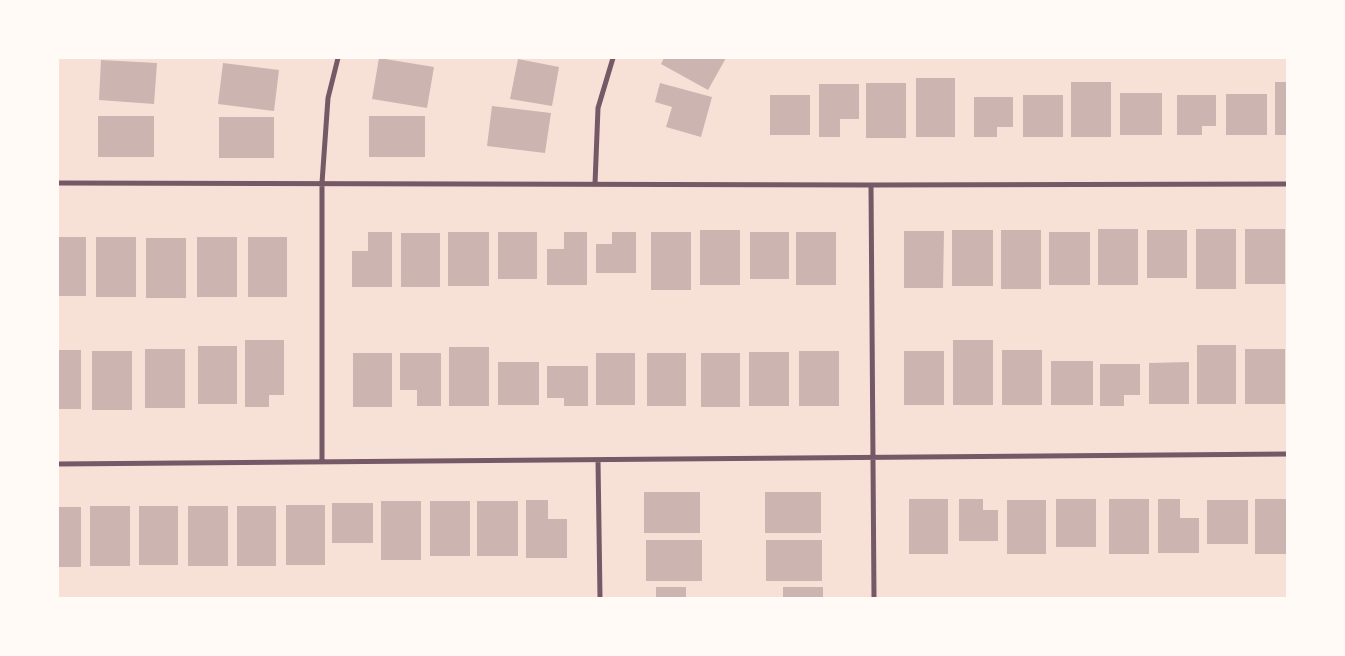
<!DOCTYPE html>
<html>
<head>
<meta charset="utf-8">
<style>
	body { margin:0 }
	#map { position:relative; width:1345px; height:656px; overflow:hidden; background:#f7e1d7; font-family:"Archivo Narrow",sans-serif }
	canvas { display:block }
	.frame { position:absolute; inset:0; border:59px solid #fffaf5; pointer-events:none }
</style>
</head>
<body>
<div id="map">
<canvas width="1345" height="656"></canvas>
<div class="frame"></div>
</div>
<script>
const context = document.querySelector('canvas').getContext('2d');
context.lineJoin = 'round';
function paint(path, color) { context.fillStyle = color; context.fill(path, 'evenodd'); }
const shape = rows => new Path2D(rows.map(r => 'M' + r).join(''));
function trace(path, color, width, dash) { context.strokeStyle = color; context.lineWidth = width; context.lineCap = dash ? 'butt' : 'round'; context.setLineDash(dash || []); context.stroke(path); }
paint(shape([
	[379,58,434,67,427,108,372,99],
	[664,58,726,58,708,90,661,64],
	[518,59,559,67,552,106,510,99],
	[101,60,157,63,154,104,99,100],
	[223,63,279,70,274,111,218,104],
	[916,78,955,78,955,137,916,137],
	[1071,82,1111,82,1111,137,1071,137],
	[1275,82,1288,82,1288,135,1275,135],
	[660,83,712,97,701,137,666,127,672,107,655,102],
	[866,83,906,83,906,138,866,138],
	[819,84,859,84,859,119,840,119,840,137,819,137],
	[1120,93,1162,93,1162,135,1120,135],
	[1226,94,1267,94,1267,135,1226,135],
	[770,95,810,95,810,135,770,135],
	[1023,95,1063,95,1063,137,1023,137],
	[1177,95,1216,95,1216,126,1202,126,1202,135,1177,135],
	[974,97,1013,97,1013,127,997,127,997,137,974,137],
	[492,106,551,113,545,153,487,146],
	[98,116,154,116,154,157,98,157],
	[369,116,425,116,425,157,369,157],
	[219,117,274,117,274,158,219,158],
	[1098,229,1138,229,1138,285,1098,285],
	[1196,229,1236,229,1236,289,1196,289],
	[1245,229,1285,229,1285,284,1245,284],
	[700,230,740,230,740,285,700,285],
	[952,230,993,230,993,286,952,286],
	[1001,230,1041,230,1041,289,1001,289],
	[1147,230,1187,230,1187,278,1147,278],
	[904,231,944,231,943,288,904,288],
	[368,232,392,232,392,287,352,287,352,251,368,251],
	[448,232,489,232,489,286,448,286],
	[498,232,537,232,537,279,498,279],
	[564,232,587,232,587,285,547,285,547,249,564,249],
	[612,232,636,232,636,273,596,273,596,244,612,244],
	[651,232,691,232,691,290,651,290],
	[750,232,789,232,789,279,750,279],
	[796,232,836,232,836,285,796,285],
	[1049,232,1090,232,1090,285,1049,285],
	[401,233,440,233,440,287,401,287],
	[58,237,86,237,86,296,58,296],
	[96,237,136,237,136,297,96,297],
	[197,237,237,237,237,297,197,297],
	[248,237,287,237,287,297,248,297],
	[146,238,186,238,186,298,146,298],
	[245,340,284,340,284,395,269,395,269,407,245,407],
	[953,340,993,340,993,405,953,405],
	[1197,345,1236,345,1236,404,1197,404],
	[198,346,237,346,237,404,198,404],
	[449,347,489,347,489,406,449,406],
	[145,349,185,349,185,408,145,408],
	[1245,349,1285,349,1285,404,1245,404],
	[58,350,81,350,81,409,58,409],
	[1002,350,1042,350,1042,405,1002,405],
	[92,351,132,351,132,410,92,410],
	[799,351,839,351,839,406,799,406],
	[904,351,944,351,944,405,904,405],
	[749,352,789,352,789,406,749,406],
	[353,353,392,353,392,407,353,407],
	[400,353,441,353,441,406,417,406,417,390,400,390],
	[596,353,635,353,635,405,596,405],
	[647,353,686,353,686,406,647,406],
	[701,353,740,353,740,407,701,407],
	[1051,361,1093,361,1093,405,1051,405],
	[498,362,539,362,539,405,498,405],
	[1189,362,1189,404,1149,404,1149,363],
	[1100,364,1140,364,1140,395,1124,395,1124,406,1100,406],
	[547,366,588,366,588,406,564,406,564,398,547,398],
	[644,492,700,492,700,533,644,533],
	[765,492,821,492,821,533,765,533],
	[909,499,948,499,948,554,909,554],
	[959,499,983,499,983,510,998,510,998,541,959,541],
	[1056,499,1096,499,1096,547,1056,547],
	[1109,499,1149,499,1149,554,1109,554],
	[1158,499,1180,499,1180,518,1199,518,1199,553,1158,553],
	[1255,499,1288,499,1288,554,1255,554],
	[526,500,548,500,548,519,567,519,567,558,526,558],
	[1007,500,1046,500,1046,554,1007,554],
	[1207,500,1248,500,1248,544,1207,544],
	[381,501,421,501,421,560,381,560],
	[430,501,470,501,470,556,430,556],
	[477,501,518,501,518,556,477,556],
	[332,503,373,503,373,543,332,543],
	[286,505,325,505,325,565,286,565],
	[90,506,130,506,130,566,90,566],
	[139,506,178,506,178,565,139,565],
	[188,506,228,506,228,566,188,566],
	[237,506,276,506,276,566,237,566],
	[58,507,81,507,81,567,58,567],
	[646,540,702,540,702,581,646,581],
	[766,540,822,540,822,581,766,581],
	[656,587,686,587,686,598,656,598],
	[783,587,823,587,823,598,783,598]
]), '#ccb4b1');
trace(shape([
	[58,183,871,185,1288,184],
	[595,184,598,108,613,58],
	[871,185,874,598],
	[598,460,600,598],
	[322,462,322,183,328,98,338,58],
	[58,464,1288,454]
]), '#755966', 5);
</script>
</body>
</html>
